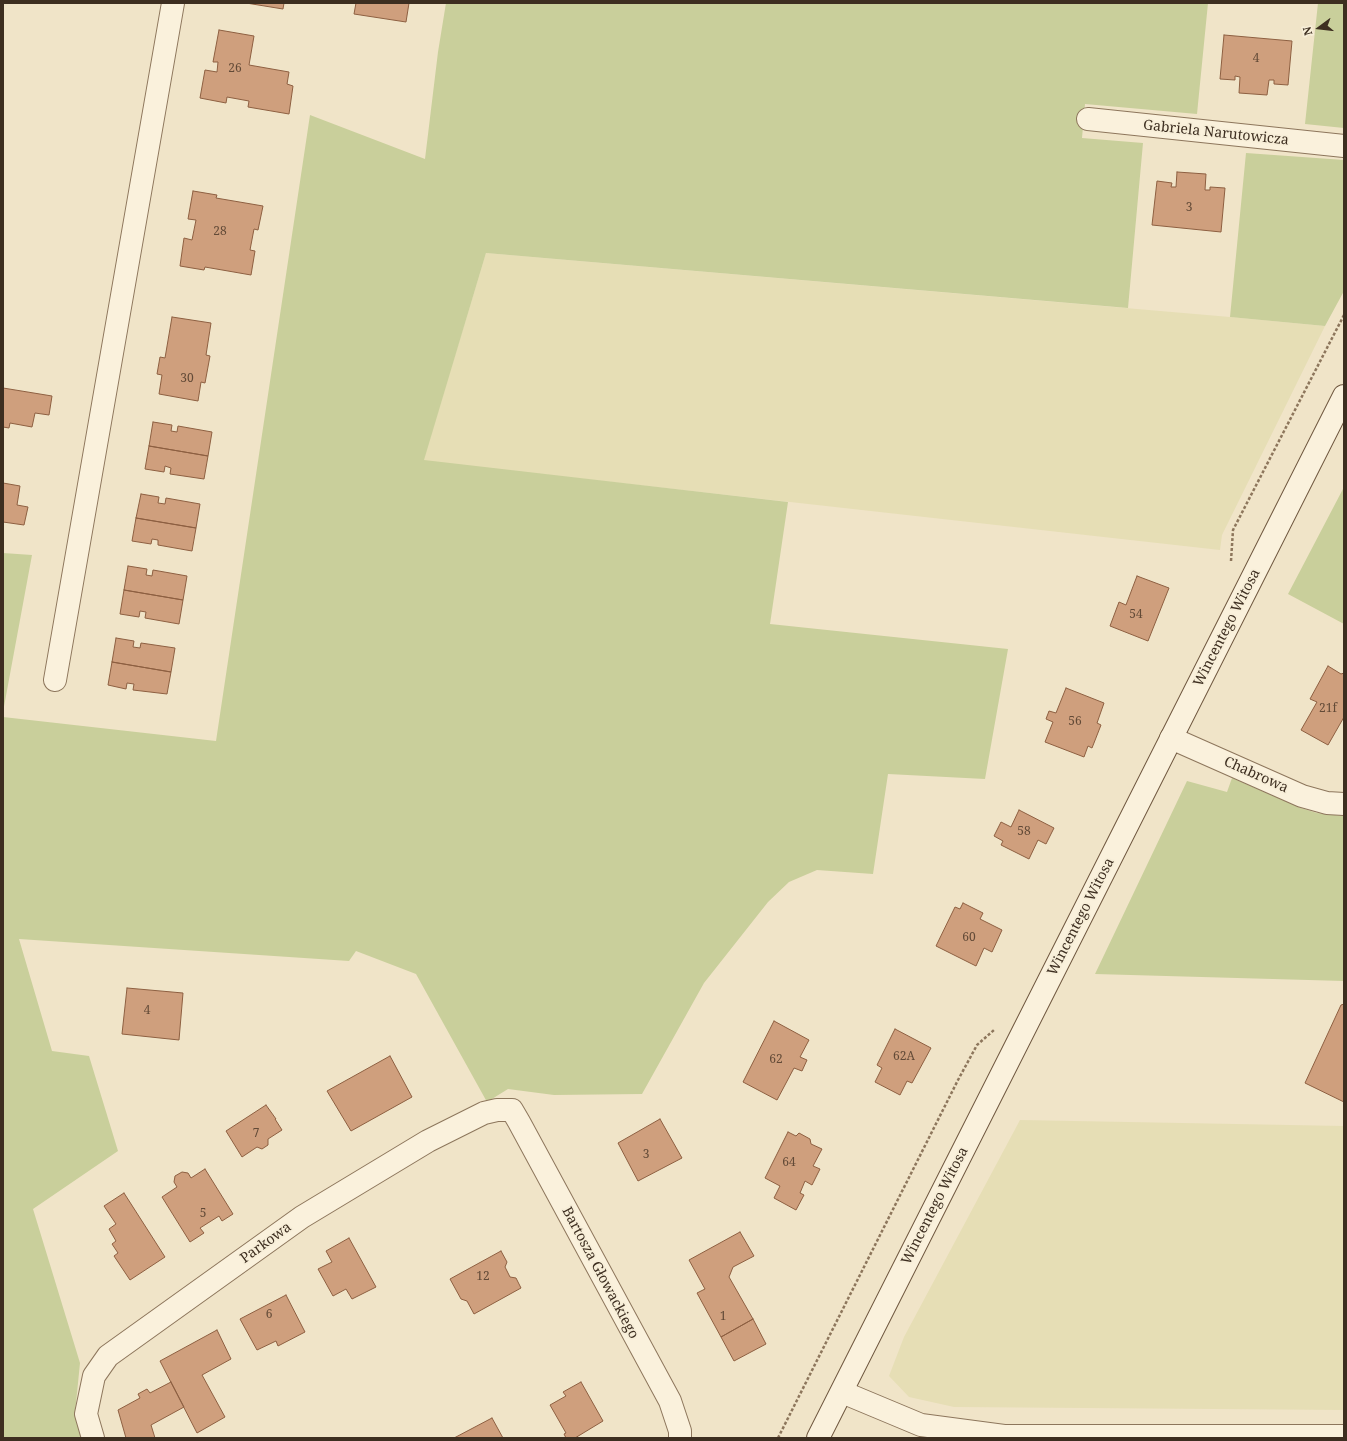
<!DOCTYPE html>
<html>
<head>
<meta charset="utf-8">
<style>
	body { margin:0 }
	#map { position:relative; width:1347px; height:1441px; overflow:hidden; background:#f0e4c8; font-family:"Noto Serif",serif }
	canvas { display:block }
	.frame { position:absolute; inset:0; border:4px solid #3d2e20; pointer-events:none }
	.north { position:absolute; left:1299px; top:8px; width:40px; height:40px; -webkit-text-stroke:3px #f7eed8; paint-order:stroke; rotate:255deg; font-size:11px; font-weight:700; line-height:16px; text-align:center; color:#3d2e20 }
	.north::after { content:''; display:block; margin:auto; width:14px; height:18px; background:#3d2e20; clip-path:polygon(50% 0,100% 100%,50% 72%,0 100%) }
</style>
</head>
<body>
<div id="map">
<canvas width="1347" height="1441"></canvas>
<div class="frame"></div>
<div class="north">N</div>
</div>
<script>
const context = document.querySelector('canvas').getContext('2d');
context.lineJoin = 'round';
function paint(path, color) { context.fillStyle = color; context.fill(path, 'evenodd'); }
const shape = rows => new Path2D(rows.map(r => 'M' + r).join(''));
function trace(path, color, width, dash) { context.strokeStyle = color; context.lineWidth = width; context.lineCap = dash ? 'butt' : 'round'; context.setLineDash(dash || []); context.stroke(path); }
function label(font, color, halo, rows, align = 'center') {
  context.font = font + ' "Noto Serif",serif'; context.lineWidth = 3.5; context.setLineDash([]); context.textBaseline = 'middle'; context.strokeStyle = halo; context.fillStyle = color; for (const [text, x, y, turn = 0] of rows) {
    context.save(); context.translate(x, y); context.rotate((+turn || 0) * Math.PI / 180); context.textAlign = isNaN(turn) ? turn : align; if (halo) context.strokeText(text, 0, 0); context.fillText(text, 0, 0); context.restore();
  }
}
paint(shape([
	[486,253,1230,317,1325,326,1222,535,1220,550,423,461],
	[1020,1120,1344,1126,1344,1410,954,1407,909,1397,889,1376,904,1337]
]), '#e6deb5');
paint(shape([
	[446,3,1208,3,1197,114,1085,104,1082,138,1143,143,1128,308,486,253,424,460,788,502,770,624,1008,649,985,779,888,774,873,874,817,870,789,882,768,902,704,983,642,1094,554,1095,508,1089,487,1102,416,974,356,951,349,961,19,939,52,1051,89,1056,118,1151,33,1209,80,1363,75,1413,83,1438,3,1438,3,717,216,741,310,115,425,159,438,52],
	[1318,3,1344,3,1344,128,1305,124],
	[1246,153,1344,160,1344,291,1325,326,1230,317],
	[1344,487,1344,624,1288,594],
	[3,553,32,555,3,712],
	[1232,778,1301,808,1317,813,1344,816,1344,981,1095,974,1187,781,1227,792]
]), '#c9cf9b');
const building = shape([
	[246,3,284,3,283,9,246,3],
	[356,3,409,3,406,22,354,14,356,3],
	[219,30,254,36,249,65,289,72,287,84,293,86,289,114,248,107,249,101,227,97,226,103,200,98,205,70,217,72,218,62,213,62,219,30],
	[1224,35,1292,41,1288,85,1274,84,1274,80,1269,80,1267,95,1239,93,1240,77,1235,76,1235,80,1220,79,1224,35],
	[1177,172,1206,174,1205,190,1210,190,1210,187,1225,188,1221,232,1152,225,1157,181,1172,183,1171,187,1176,187,1177,172],
	[193,191,217,195,216,198,263,206,258,230,254,229,250,250,255,251,251,275,205,267,204,270,180,266,184,238,192,240,196,220,188,219,193,191],
	[172,317,211,323,206,355,210,356,205,383,201,382,198,401,159,394,162,375,157,374,160,357,165,358,172,317],
	[3,388,52,396,49,415,35,413,32,427,10,423,9,428,3,427,3,388],
	[153,422,172,425,171,431,177,432,178,426,212,432,208,456,149,446,153,422],
	[149,446,208,456,204,479,170,474,171,468,165,466,164,472,145,469,149,446],
	[3,483,20,486,17,505,28,507,24,525,3,522,3,483],
	[141,494,159,497,158,503,165,504,166,498,200,504,196,528,136,518,141,494],
	[136,518,196,528,192,551,158,545,158,540,152,539,151,544,132,541,136,518],
	[128,566,147,569,146,575,152,576,153,570,187,576,183,600,124,590,128,566],
	[1137,576,1169,588,1148,641,1110,626,1119,602,1126,605,1137,576],
	[124,590,183,600,179,624,145,618,146,612,140,611,139,617,120,614,124,590],
	[116,638,134,641,133,647,140,648,141,643,175,648,171,672,112,662,116,638],
	[112,662,171,672,167,694,133,690,134,684,127,683,126,689,108,685,112,662],
	[1328,666,1341,674,1344,673,1344,717,1328,745,1301,730,1317,702,1310,699,1328,666],
	[1066,688,1104,703,1097,723,1101,725,1092,748,1088,746,1084,757,1045,742,1053,722,1046,719,1049,711,1056,713,1066,688],
	[1019,810,1054,828,1046,844,1038,840,1029,859,1001,845,1003,841,994,836,1001,822,1011,827,1019,810],
	[963,903,983,913,980,919,1002,930,992,952,984,948,976,966,936,946,955,907,960,909,963,903],
	[127,988,183,993,179,1040,122,1034,127,988],
	[1344,1004,1344,1102,1305,1083,1341,1005,1344,1004],
	[774,1021,809,1040,800,1057,807,1060,802,1071,794,1068,777,1100,743,1082,774,1021],
	[895,1029,931,1048,912,1083,907,1081,900,1095,875,1082,882,1068,877,1065,895,1029],
	[390,1056,412,1097,351,1131,327,1091,390,1056],
	[266,1105,276,1119,275,1119,282,1130,268,1139,268,1145,262,1149,257,1147,242,1157,226,1131,266,1105],
	[660,1119,682,1158,638,1181,618,1143,660,1119],
	[788,1132,796,1136,799,1133,810,1139,811,1144,822,1149,813,1166,820,1169,812,1185,805,1181,800,1193,804,1195,796,1210,774,1198,780,1186,765,1178,788,1132],
	[205,1169,233,1214,222,1221,219,1216,200,1228,204,1233,190,1242,162,1197,177,1187,174,1182,175,1176,182,1172,188,1173,191,1178,205,1169],
	[124,1193,165,1257,130,1280,114,1256,118,1253,112,1244,116,1241,109,1229,116,1224,104,1206,124,1193],
	[740,1232,754,1256,733,1267,729,1277,753,1319,721,1337,697,1293,705,1289,689,1260,740,1232],
	[349,1238,376,1287,352,1299,346,1289,333,1296,318,1269,332,1262,326,1251,349,1238],
	[501,1251,507,1262,505,1267,510,1277,516,1278,521,1288,474,1314,467,1301,461,1299,450,1279,501,1251],
	[286,1295,305,1332,278,1346,276,1341,257,1350,240,1319,286,1295],
	[753,1319,766,1344,734,1361,721,1337,753,1319],
	[217,1330,231,1359,202,1375,225,1417,197,1433,160,1361,217,1330],
	[171,1382,184,1407,151,1425,155,1438,126,1438,118,1410,140,1398,138,1394,147,1389,150,1393,171,1382],
	[581,1382,603,1421,575,1438,566,1438,564,1434,566,1433,550,1405,566,1396,563,1392,581,1382],
	[492,1418,503,1438,454,1438,492,1418]
]);
paint(building, '#cf9f7d');
trace(building, '#8d5f41', 1);
const street = shape([
	[1088,119,1344,146],
	[55,680,173,3],
	[1171,738,1302,796,1327,803,1344,804],
	[842,1392,921,1425,1004,1436,1344,1436],
	[93,1438,86,1414,94,1376,108,1356,302,1217,428,1141,484,1113,497,1110,512,1110,519,1122,670,1401,680,1431,680,1438]
]);
const secondary = shape([
	[818,1438,1344,396]
]);
trace(street, '#8d765c', 24);
trace(secondary, '#6f573f', 24);
trace(shape([
	[1231,561,1233,530,1344,315],
	[778,1438,958,1080,977,1045,994,1030]
]), '#8d765c', 2.5, [3, 2]);
trace(street, '#faf1dc', 22);
trace(secondary, '#faf1dc', 22);
label('12px', '#624a37', null, [
	["4",1256,59],
	["26",235,69],
	["3",1189,208],
	["28",220,232],
	["30",187,379],
	["54",1136,615],
	["21f",1328,709],
	["56",1075,722],
	["58",1024,832],
	["60",969,938],
	["4",147,1011],
	["62A",904,1057],
	["62",776,1060],
	["7",256,1134],
	["3",646,1155],
	["64",789,1163],
	["5",203,1214],
	["12",483,1277],
	["6",269,1315],
	["1",723,1317]
]);
label('14px', '#3d2e20', '#f7eed8', [
	["Gabriela Narutowicza",1216,133,6],
	["Wincentego Witosa",1227,628,-63],
	["Chabrowa",1256,775,24],
	["Wincentego Witosa",1081,917,-63],
	["Wincentego Witosa",935,1206,-63],
	["Parkowa",266,1243,-36],
	["Bartosza Głowackiego",600,1273,62]
]);
</script>
</body>
</html>
